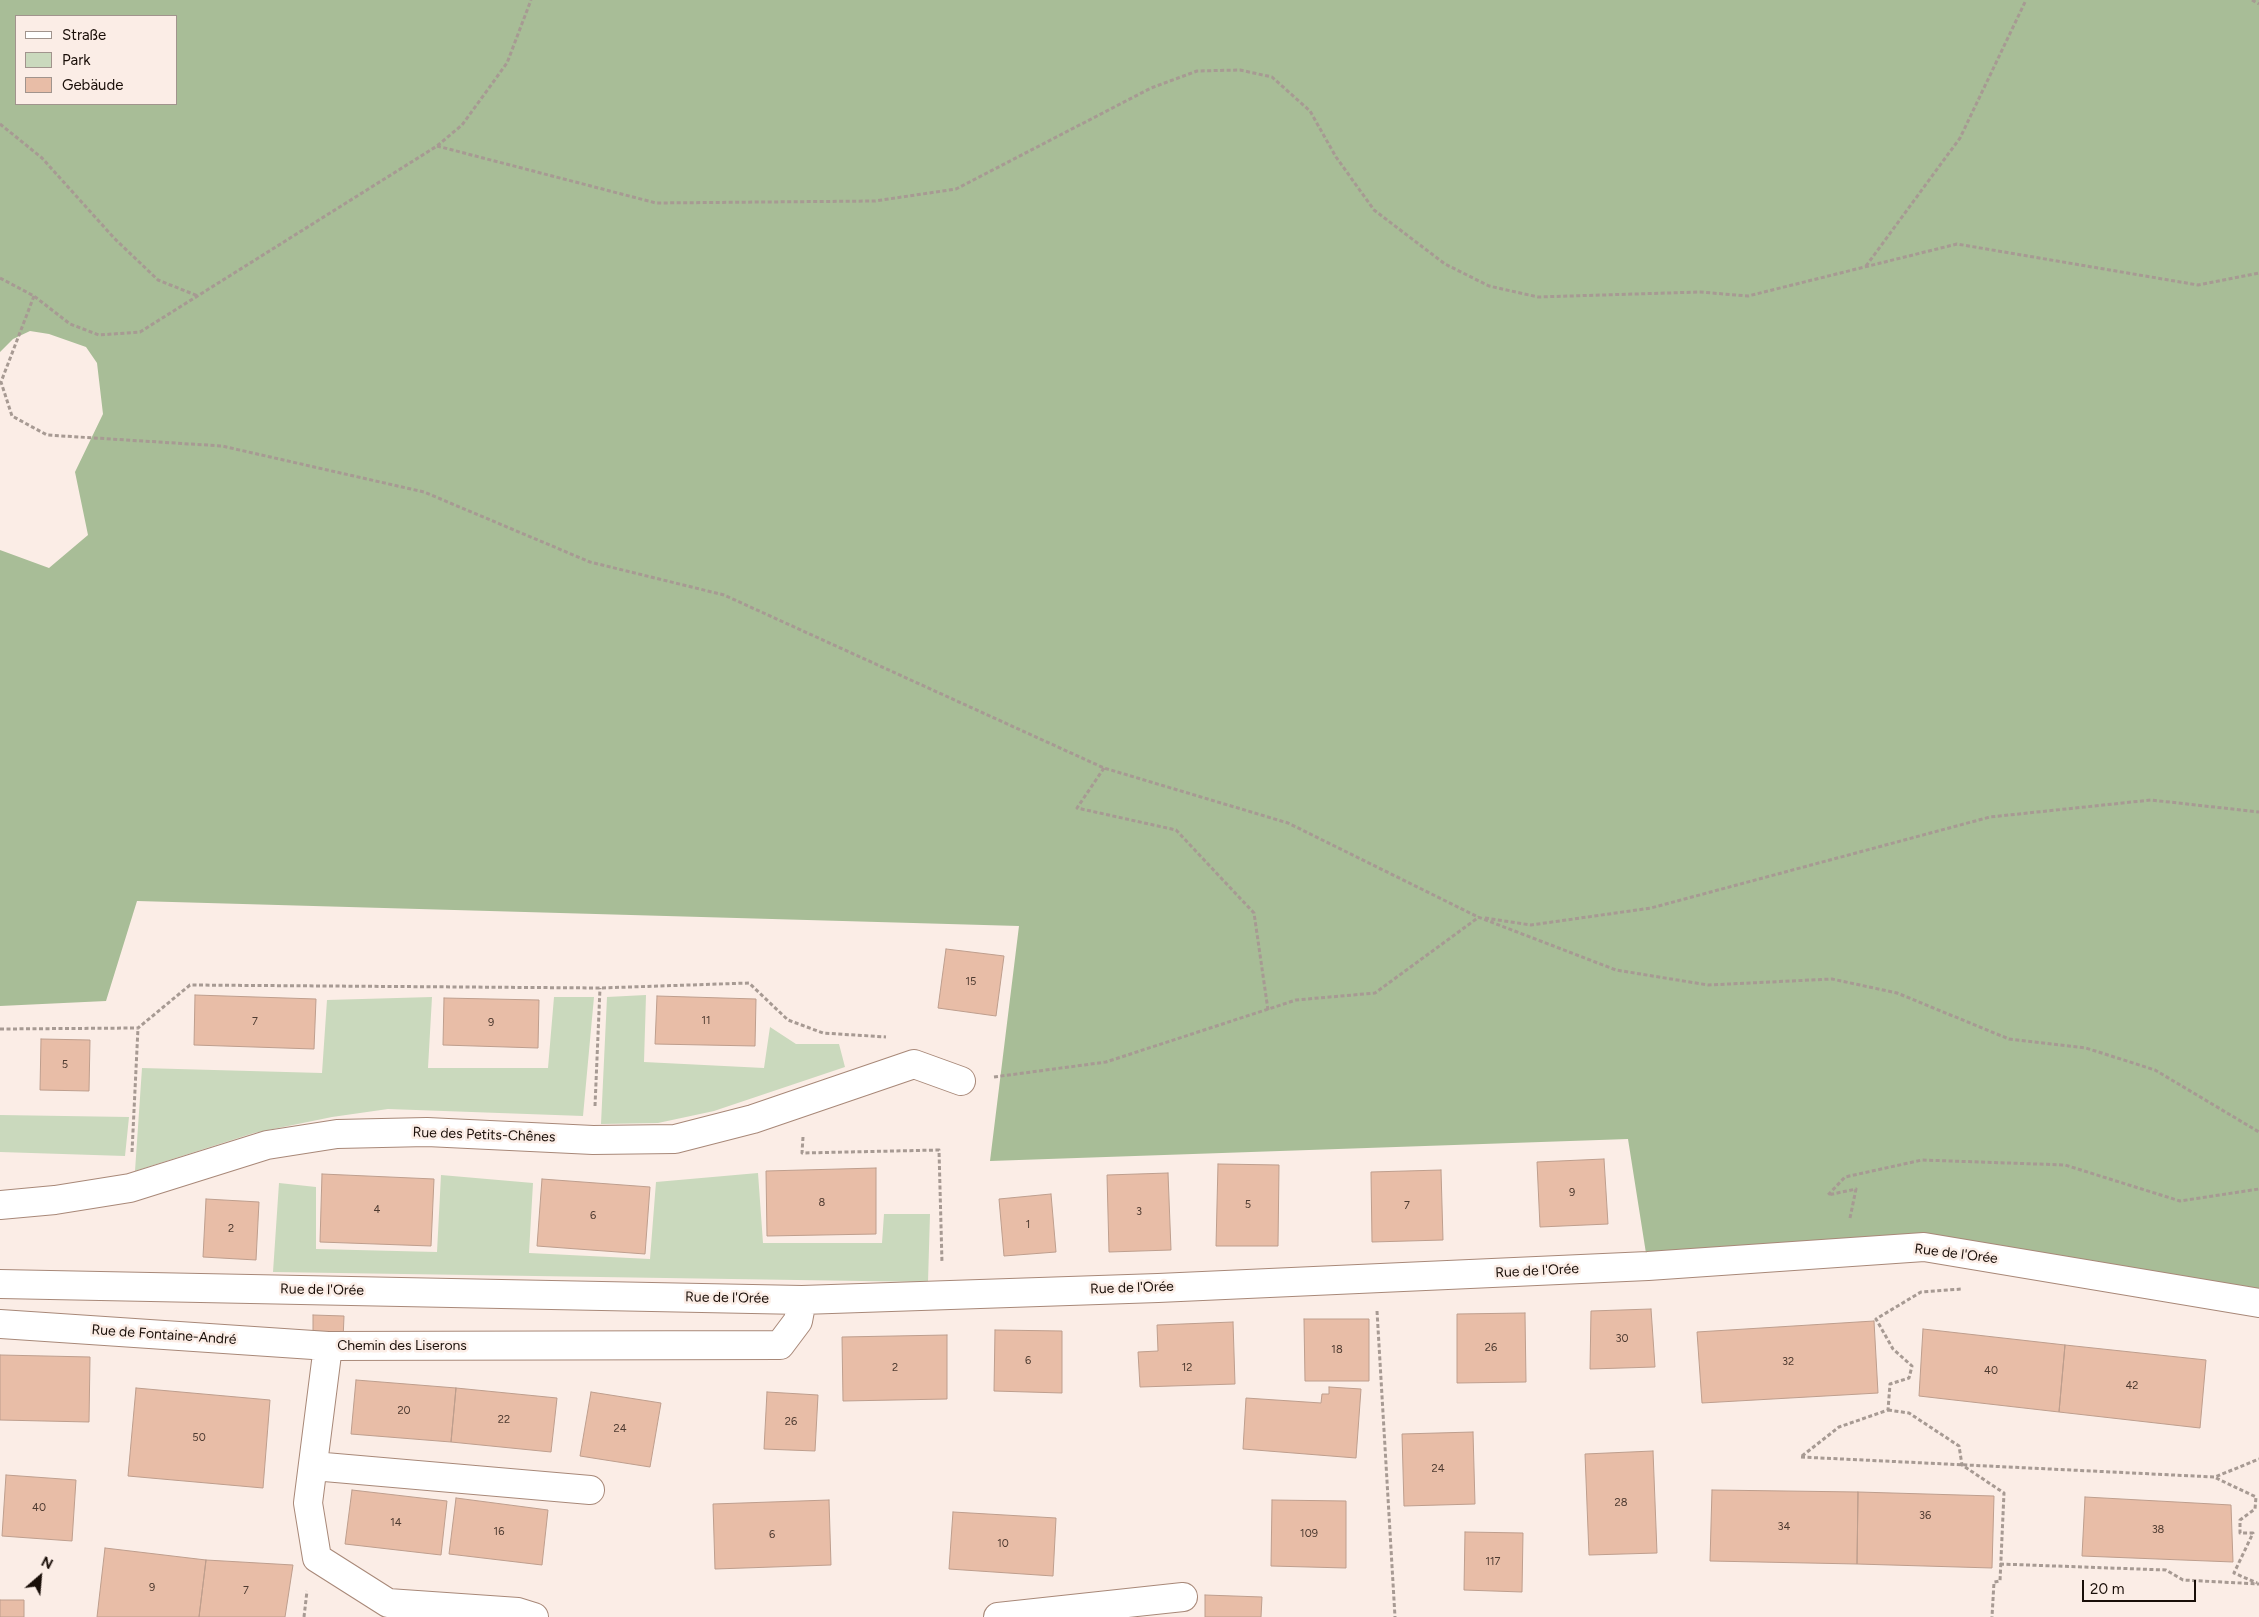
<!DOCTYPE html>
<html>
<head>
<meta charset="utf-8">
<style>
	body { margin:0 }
	#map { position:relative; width:2259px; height:1617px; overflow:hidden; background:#fbede6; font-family:Figtree,sans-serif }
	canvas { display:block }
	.legend { position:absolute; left:15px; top:15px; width:162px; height:90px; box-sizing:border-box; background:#fbede6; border:1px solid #a1948d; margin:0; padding:6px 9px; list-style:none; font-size:15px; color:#190e08 }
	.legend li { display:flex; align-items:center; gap:10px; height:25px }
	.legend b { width:25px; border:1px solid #a1948d }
	.north { position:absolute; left:15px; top:1552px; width:50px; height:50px; -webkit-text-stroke:4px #fbede6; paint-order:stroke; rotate:27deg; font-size:14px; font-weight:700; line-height:20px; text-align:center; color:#190e08 }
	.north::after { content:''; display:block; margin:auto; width:18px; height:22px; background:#190e08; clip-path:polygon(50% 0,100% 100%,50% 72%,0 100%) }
	.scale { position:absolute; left:2082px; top:1580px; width:114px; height:22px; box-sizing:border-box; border:2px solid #190e08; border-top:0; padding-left:6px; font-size:15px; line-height:18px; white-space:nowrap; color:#190e08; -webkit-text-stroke:4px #fbede6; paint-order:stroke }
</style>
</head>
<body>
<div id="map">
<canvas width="2259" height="1617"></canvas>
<ul class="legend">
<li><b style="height:6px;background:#fff"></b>Straße</li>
<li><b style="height:14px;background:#cad9bd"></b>Park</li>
<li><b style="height:14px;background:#e8bda7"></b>Gebäude</li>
</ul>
<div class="north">N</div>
<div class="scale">20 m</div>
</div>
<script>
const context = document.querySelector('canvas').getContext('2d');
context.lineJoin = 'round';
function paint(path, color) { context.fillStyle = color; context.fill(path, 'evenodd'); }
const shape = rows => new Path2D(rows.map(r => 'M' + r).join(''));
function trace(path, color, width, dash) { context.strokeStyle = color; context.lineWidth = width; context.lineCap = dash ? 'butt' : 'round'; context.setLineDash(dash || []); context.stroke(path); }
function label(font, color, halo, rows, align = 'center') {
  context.font = font + ' Figtree,sans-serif'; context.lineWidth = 5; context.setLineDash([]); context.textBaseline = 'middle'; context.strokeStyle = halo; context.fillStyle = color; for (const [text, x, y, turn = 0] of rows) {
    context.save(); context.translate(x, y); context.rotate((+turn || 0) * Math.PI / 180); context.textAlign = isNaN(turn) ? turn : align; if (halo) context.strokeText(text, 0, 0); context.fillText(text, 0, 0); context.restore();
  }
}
paint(shape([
	[646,995,644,1062,764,1068,770,1027,796,1044,839,1044,845,1067,714,1111,658,1123,601,1124,607,997],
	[432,997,428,1068,548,1068,554,997,594,997,583,1116,388,1109,332,1117,254,1133,135,1171,142,1068,322,1073,327,1000],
	[0,1115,129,1117,125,1156,0,1152],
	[758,1173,763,1243,882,1243,884,1214,930,1214,928,1282,273,1272,279,1183,316,1187,316,1249,437,1252,441,1175,533,1183,529,1253,650,1259,656,1182]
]), '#cad9bd');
paint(shape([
	[0,0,2259,0,2259,1303,1924,1247,1648,1266,1628,1139,990,1161,1019,926,137,901,106,1001,0,1006,0,550,49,568,88,535,75,472,103,414,97,363,86,347,49,334,30,331,13,339,0,352],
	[16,16,176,16,176,104,16,104]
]), '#a8bd97');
const building = shape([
	[946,949,1004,956,996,1016,938,1008,946,949],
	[195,995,316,999,314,1049,194,1045,195,995],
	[657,996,756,999,755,1046,655,1044,657,996],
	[444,998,539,1000,538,1048,443,1045,444,998],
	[41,1039,90,1040,89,1091,40,1090,41,1039],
	[1604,1159,1608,1224,1540,1227,1537,1162,1604,1159],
	[1218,1164,1279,1165,1278,1246,1216,1246,1218,1164],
	[876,1168,876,1234,767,1236,766,1171,876,1168],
	[1441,1170,1443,1240,1372,1242,1371,1172,1441,1170],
	[1168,1173,1171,1250,1109,1252,1107,1175,1168,1173],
	[322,1174,434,1179,431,1246,320,1242,322,1174],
	[542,1179,650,1187,645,1254,537,1246,542,1179],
	[1051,1194,1056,1252,1004,1256,999,1199,1051,1194],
	[206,1199,259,1202,256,1260,203,1257,206,1199],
	[1651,1309,1655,1367,1590,1369,1591,1311,1651,1309],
	[1525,1313,1526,1382,1457,1383,1457,1314,1525,1313],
	[313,1315,344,1316,343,1340,313,1339,313,1315],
	[1304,1319,1369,1319,1369,1381,1305,1381,1304,1319],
	[1874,1321,1878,1393,1702,1403,1697,1332,1874,1321],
	[1233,1322,1235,1384,1140,1387,1138,1352,1158,1351,1157,1325,1233,1322],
	[1923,1329,2065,1345,2059,1412,1919,1396,1923,1329],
	[995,1330,1062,1331,1062,1393,994,1391,995,1330],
	[947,1335,947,1399,843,1401,842,1337,947,1335],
	[2065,1345,2206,1360,2200,1428,2059,1412,2065,1345],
	[0,1355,90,1357,89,1422,0,1420,0,1355],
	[356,1380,456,1388,451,1442,351,1434,356,1380],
	[1329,1387,1361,1389,1356,1458,1243,1449,1246,1398,1321,1403,1322,1394,1329,1394,1329,1387],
	[136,1388,270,1400,263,1488,128,1476,136,1388],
	[456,1388,557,1398,551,1452,451,1442,456,1388],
	[591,1392,661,1403,650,1467,580,1456,591,1392],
	[767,1392,818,1395,815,1451,764,1449,767,1392],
	[1473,1432,1475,1504,1404,1506,1402,1434,1473,1432],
	[1653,1451,1657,1553,1589,1555,1585,1454,1653,1451],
	[6,1475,76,1480,72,1541,2,1536,6,1475],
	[352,1490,447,1501,441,1555,345,1544,352,1490],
	[1712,1490,1858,1492,1857,1564,1710,1561,1712,1490],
	[1858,1492,1994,1496,1992,1568,1857,1564,1858,1492],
	[2085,1497,2231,1505,2233,1562,2082,1556,2085,1497],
	[456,1498,548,1510,542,1565,449,1554,456,1498],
	[829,1500,831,1565,715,1569,713,1504,829,1500],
	[1272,1500,1346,1501,1346,1568,1271,1566,1272,1500],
	[953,1512,1056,1518,1053,1576,949,1569,953,1512],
	[1465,1532,1523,1533,1522,1592,1464,1590,1465,1532],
	[105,1548,206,1560,199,1617,97,1617,105,1548],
	[206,1560,293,1565,285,1617,199,1617,206,1560],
	[1205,1595,1262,1597,1261,1617,1205,1617,1205,1595],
	[0,1600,24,1600,24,1617,0,1617,0,1600]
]);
paint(building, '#e8bda7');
trace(building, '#be9e8d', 1);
const minor = shape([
	[0,1205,55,1200,130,1188,267,1145,337,1134,427,1132,593,1140,675,1139,753,1119,914,1064,961,1081],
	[0,1284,802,1300,1158,1288,1648,1266,1924,1247,2259,1303],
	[0,1324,328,1346,780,1345,798,1321,802,1300],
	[328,1346,308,1503,317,1558,388,1603,518,1612,534,1617],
	[313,1466,590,1490],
	[998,1617,1183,1597]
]);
trace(minor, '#a88878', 30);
trace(shape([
	[2252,0,2259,4],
	[0,124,42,158,114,238,158,280,198,296],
	[437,146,656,203,875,201,956,189,1151,88,1197,71,1240,70,1272,77,1310,111,1336,157,1374,210,1445,264,1489,286,1538,297,1700,292,1748,296,1957,244,2198,285,2259,273],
	[1866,266,1960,138,2026,0],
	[0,278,34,296,70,324,99,335,140,332,437,146,462,125,507,63,531,0],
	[34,296,1,382,12,416,47,435,222,446,424,492,590,562,724,595,1104,768,1288,823,1478,917,1616,970,1708,985,1832,979,1897,993,2009,1039,2086,1048,2155,1070,2259,1132],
	[1104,768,1077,808,1176,830,1254,913,1268,1010],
	[1485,918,1531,925,1651,908,1990,817,2151,800,2259,812],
	[0,1029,138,1028,190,985,600,988,749,983,788,1020,823,1033,886,1037],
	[994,1077,1106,1062,1296,1000,1375,993,1479,917],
	[595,1106,600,988],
	[803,1137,802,1153,939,1150,942,1263],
	[132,1152,138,1028],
	[1850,1218,1856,1189,1828,1195,1845,1177,1922,1160,2065,1165,2180,1201,2259,1189],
	[1377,1311,1395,1617],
	[1888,1410,1909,1413,1959,1446,1962,1465,2004,1493,2000,1581,1994,1582,1992,1617],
	[1802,1456,1839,1427,1888,1410,1890,1384,1909,1378,1912,1366,1893,1349,1876,1319,1921,1292,1962,1289],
	[1801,1457,2215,1477,2259,1459],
	[2216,1478,2256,1497,2255,1509,2240,1520,2240,1533,2253,1533,2234,1573,2257,1583],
	[2000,1564,2166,1570,2183,1580,2259,1584],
	[304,1617,307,1591]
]), '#a79a93', 3, [4, 2.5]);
trace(minor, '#fff', 28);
label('11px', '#4d3a30', null, [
	["15",971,982],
	["11",706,1021],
	["7",255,1022],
	["9",491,1023],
	["5",65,1065],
	["9",1572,1193],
	["8",822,1203],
	["5",1248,1205],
	["7",1407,1206],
	["4",377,1210],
	["3",1139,1212],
	["6",593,1216],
	["1",1028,1225],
	["2",231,1229],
	["30",1622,1339],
	["26",1491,1348],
	["18",1337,1350],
	["6",1028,1361],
	["32",1788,1362],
	["2",895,1368],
	["12",1187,1368],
	["40",1991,1371],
	["42",2132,1386],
	["20",404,1411],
	["22",504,1420],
	["26",791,1422],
	["24",620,1429],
	["50",199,1438],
	["24",1438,1469],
	["28",1621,1503],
	["40",39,1508],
	["36",1925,1516],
	["14",396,1523],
	["34",1784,1527],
	["38",2158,1530],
	["16",499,1532],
	["109",1309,1534],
	["6",772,1535],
	["10",1003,1544],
	["117",1493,1562],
	["9",152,1588],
	["7",246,1591]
]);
label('14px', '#190e08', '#fbede6', [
	["Rue des Petits-Chênes",484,1135,2],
	["Rue de l'Orée",1956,1254,7],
	["Rue de l'Orée",1537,1271,-3],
	["Rue de l'Orée",1132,1288,-2],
	["Rue de l'Orée",322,1290,1],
	["Rue de l'Orée",727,1298,1],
	["Rue de Fontaine-André",164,1335,4],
	["Chemin des Liserons",402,1346]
]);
</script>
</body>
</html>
